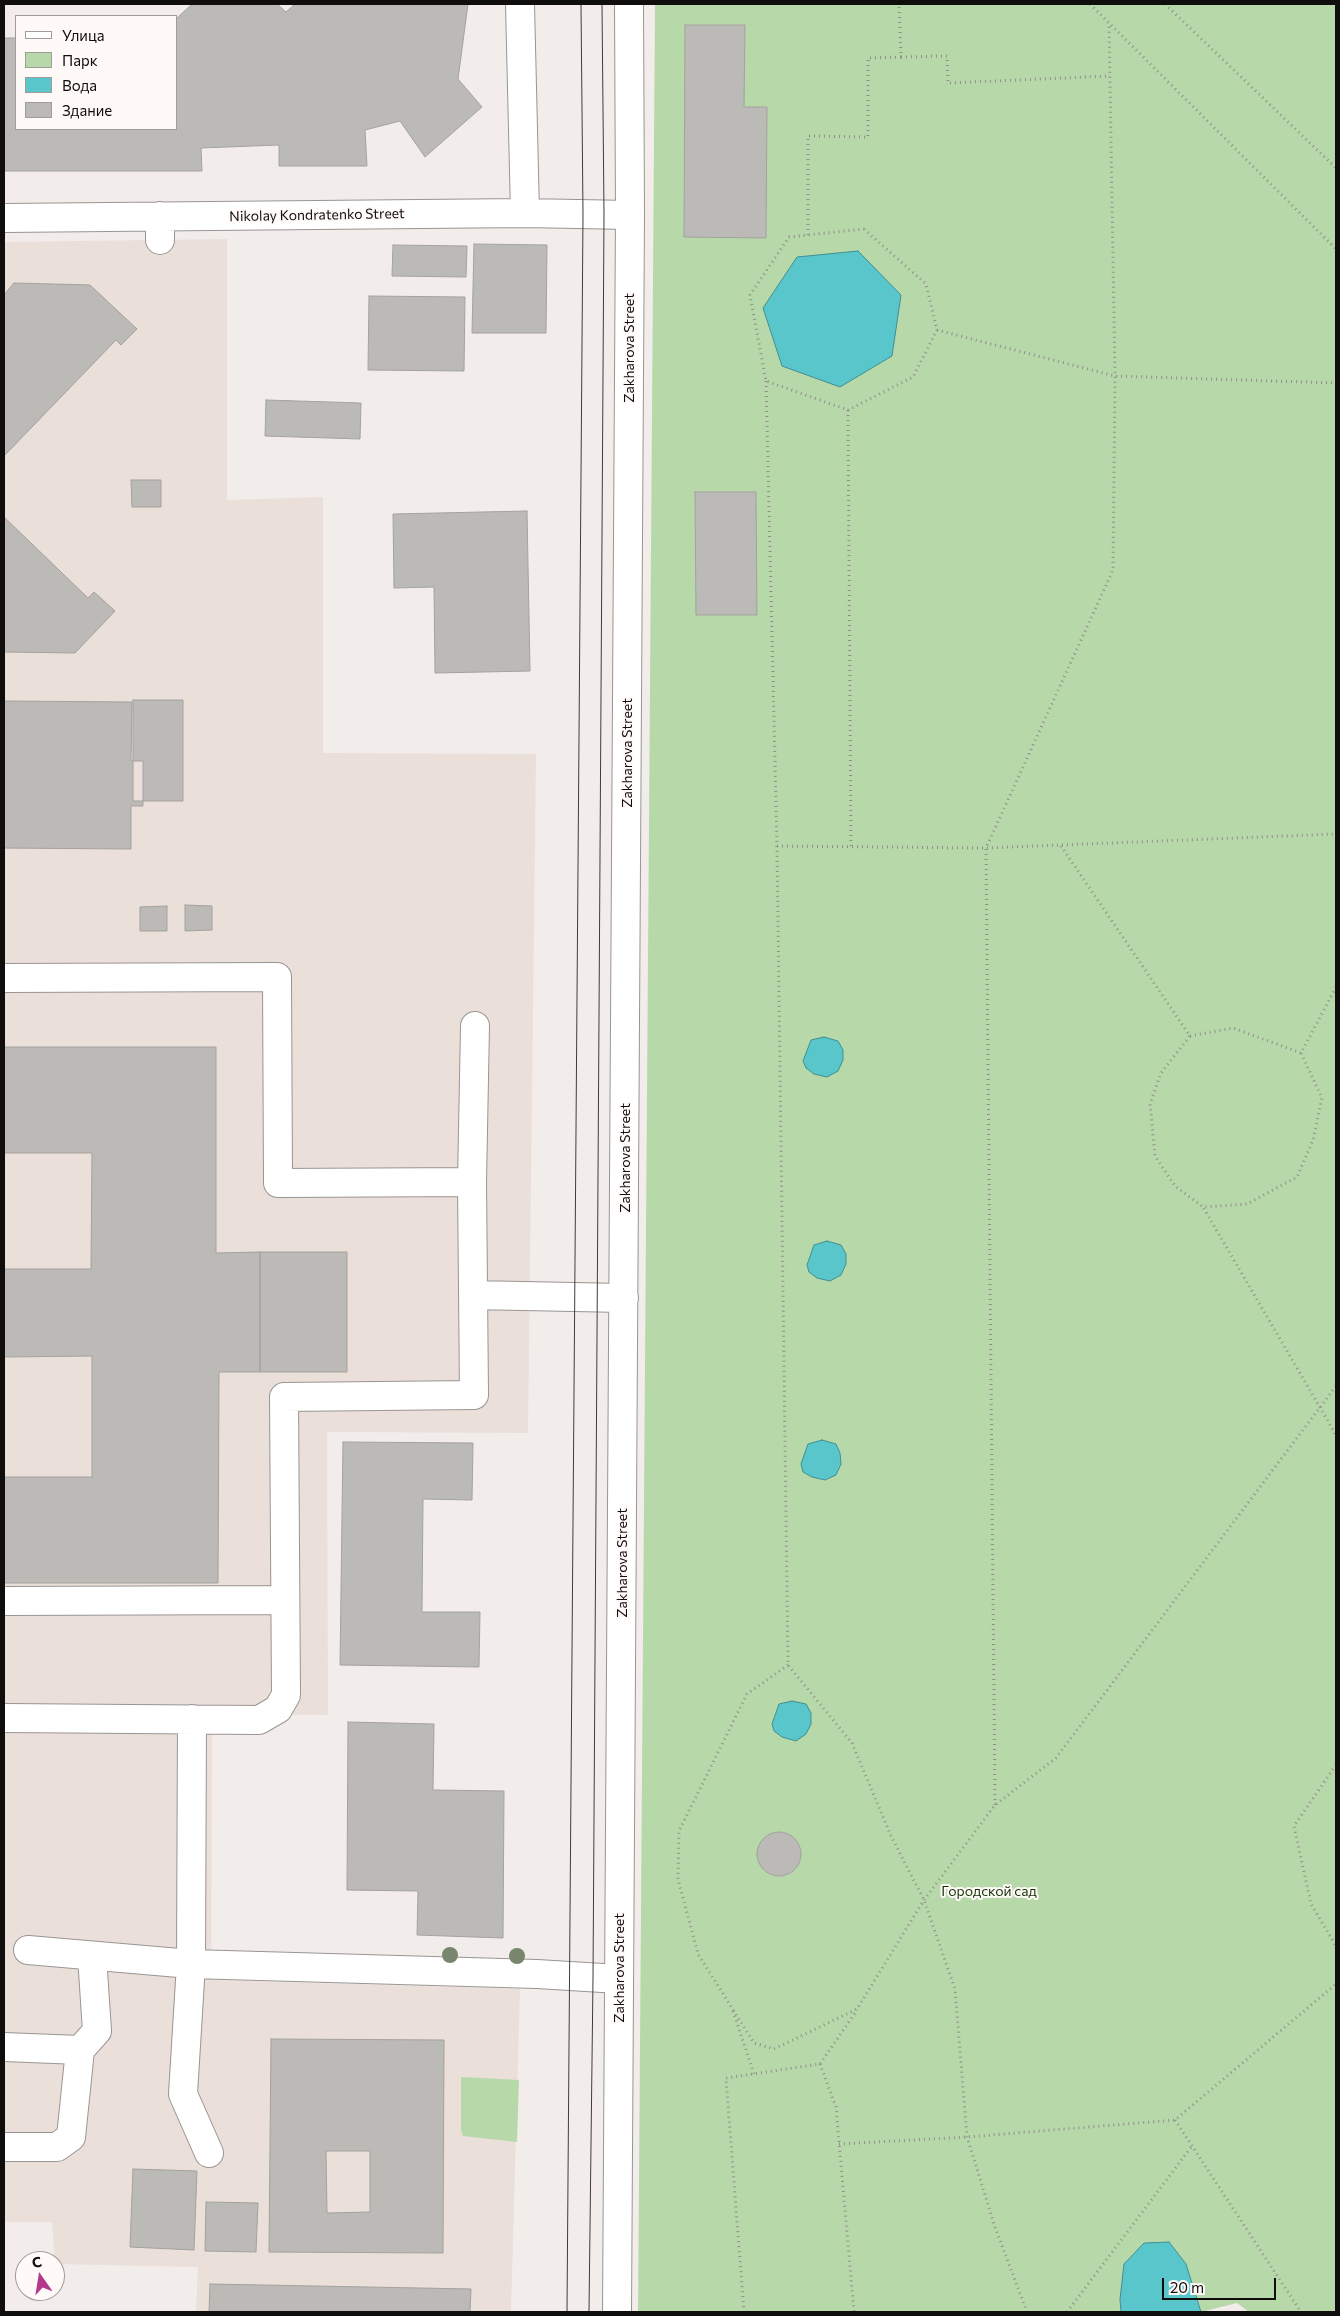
<!DOCTYPE html>
<html>
<head>
<meta charset="utf-8">
<style>
	body { margin:0 }
	#map { position:relative; width:1340px; height:2316px; overflow:hidden; background:#f2edeb; font-family:Commissioner,sans-serif }
	canvas { display:block }
	.frame { position:absolute; inset:0; border:5px solid #0f0e0d; pointer-events:none }
	.legend { position:absolute; left:15px; top:15px; width:162px; height:115px; box-sizing:border-box; background:#fffaf8; border:1px solid #9f9c9a; margin:0; padding:6px 9px; list-style:none; font-size:15px; color:#0f0e0d }
	.legend li { display:flex; align-items:center; gap:10px; height:25px }
	.legend b { width:25px; border:1px solid #9f9c9a }
	.north { position:absolute; left:15px; top:2251px; width:50px; height:50px; box-sizing:border-box; background:#fffaf8; border:1px solid #9f9c9a; border-radius:50%; rotate:347deg; font-size:14px; font-weight:700; line-height:20px; text-align:center; color:#0f0e0d }
	.north::after { content:''; display:block; margin:auto; width:18px; height:22px; background:#b3398c; clip-path:polygon(50% 0,100% 100%,50% 72%,0 100%) }
	.scale { position:absolute; left:1162px; top:2278px; width:114px; height:22px; box-sizing:border-box; border:2px solid #0f0e0d; border-top:0; padding-left:6px; font-size:15px; line-height:18px; white-space:nowrap; color:#0f0e0d; -webkit-text-stroke:4px #fffaf8; paint-order:stroke }
</style>
</head>
<body>
<div id="map">
<canvas width="1340" height="2316"></canvas>
<div class="frame"></div>
<ul class="legend">
<li><b style="height:6px;background:#fff"></b>Улица</li>
<li><b style="height:14px;background:#b7d9aa"></b>Парк</li>
<li><b style="height:14px;background:#58c6ca"></b>Вода</li>
<li><b style="height:14px;background:#bcbab6"></b>Здание</li>
</ul>
<div class="north">С</div>
<div class="scale">20 m</div>
</div>
<script>
const context = document.querySelector('canvas').getContext('2d');
context.lineJoin = 'round';
function paint(path, color) { context.fillStyle = color; context.fill(path, 'evenodd'); }
const shape = rows => new Path2D(rows.map(r => 'M' + r).join(''));
function trace(path, color, width, dash) { context.strokeStyle = color; context.lineWidth = width; context.lineCap = dash ? 'butt' : 'round'; context.setLineDash(dash || []); context.stroke(path); }
function label(font, color, halo, rows, align = 'center') {
  context.font = font + ' Commissioner,sans-serif'; context.lineWidth = 4; context.setLineDash([]); context.textBaseline = 'middle'; context.strokeStyle = halo; context.fillStyle = color; for (const [text, x, y, turn = 0] of rows) {
    context.save(); context.translate(x, y); context.rotate((+turn || 0) * Math.PI / 180); context.textAlign = isNaN(turn) ? turn : align; if (halo) context.strokeText(text, 0, 0); context.fillText(text, 0, 0); context.restore();
  }
}
paint(shape([
	[227,239,227,500,323,497,323,753,536,754,528,1433,327,1432,328,1715,212,1714,211,1980,520,1989,511,2312,196,2312,198,2267,55,2264,52,2222,4,2222,4,242]
]), '#ebdfd9');
paint(shape([
	[655,4,1336,4,1336,2312,1249,2312,1237,2303,1201,2312,1186,2264,1120,2299,1121,2312,638,2312],
	[461,2077,519,2080,517,2142,463,2136,461,2130]
]), '#b7d9aa');
const water = shape([
	[858,251,901,295,892,356,840,387,782,366,763,308,797,257,858,251],
	[824,1037,838,1041,843,1050,843,1060,838,1071,827,1077,814,1074,806,1068,803,1061,811,1040,824,1037],
	[827,1241,841,1245,846,1254,846,1264,841,1275,830,1281,817,1278,809,1272,807,1265,814,1245,827,1241],
	[822,1440,836,1444,840,1453,841,1464,836,1475,825,1480,812,1477,803,1472,801,1464,808,1444,822,1440],
	[792,1701,806,1704,811,1713,811,1724,806,1734,796,1741,782,1737,774,1731,772,1724,779,1704,792,1701],
	[1169,2242,1186,2264,1201,2312,1121,2312,1120,2299,1124,2264,1144,2243,1169,2242]
]);
paint(water, '#58c6ca');
trace(water, '#428f91', 1);
const building = shape([
	[192,4,277,4,286,12,295,4,468,4,458,79,482,107,425,157,400,121,365,130,367,166,279,166,279,145,201,148,202,171,4,171,4,38,16,38,16,129,176,129,176,19,192,4],
	[685,25,745,25,744,107,767,107,766,238,684,237,685,25],
	[474,244,547,245,546,333,472,333,474,244],
	[393,245,467,246,466,277,392,276,393,245],
	[14,283,90,285,137,329,121,345,116,340,4,456,4,295,14,283],
	[369,296,465,297,464,371,368,370,369,296],
	[266,400,361,403,360,439,265,436,266,400],
	[131,480,161,480,161,507,132,507,131,480],
	[695,492,756,492,757,615,696,615,695,492],
	[527,511,530,671,435,673,434,587,394,588,393,514,527,511],
	[4,517,88,598,94,592,115,611,75,653,4,652,4,517],
	[133,700,183,700,183,801,133,801,133,700],
	[4,701,132,702,131,761,143,761,143,806,131,806,131,849,4,848,4,701],
	[185,905,212,906,212,930,185,931,185,905],
	[167,906,167,931,140,931,140,907,167,906],
	[4,1047,216,1047,216,1253,260,1252,260,1372,219,1372,218,1583,4,1583,4,1477,92,1477,92,1356,4,1357,4,1269,91,1269,92,1153,4,1153,4,1047],
	[260,1252,347,1252,347,1372,260,1372,260,1252],
	[343,1442,473,1443,472,1500,423,1499,422,1612,480,1612,479,1667,340,1665,343,1442],
	[348,1722,434,1724,433,1790,504,1791,503,1938,417,1935,418,1891,347,1890,348,1722],
	'757 1854a22 22 0 1 1 44 0a22 22 0 1 1-44 0Z',
	[271,2039,444,2040,443,2253,269,2252,271,2039],
	[326,2151,370,2151,370,2212,327,2213,326,2151],
	[133,2169,197,2171,194,2250,130,2247,133,2169],
	[206,2202,258,2203,256,2252,205,2251,206,2202],
	[210,2284,471,2289,470,2312,209,2312,210,2284]
]);
paint(building, '#bcbab6');
trace(building, '#a4a19e', 1);
const minor = shape([
	[520,4,525,213],
	[160,216,160,240],
	[4,218,525,213,630,215],
	[4,978,277,977,278,1183,472,1182,474,1395,284,1397,286,1695,278,1709,259,1720,4,1718],
	[472,1182,475,1026],
	[473,1295,624,1298],
	[4,1601,285,1600],
	[192,1719,191,1964,183,2094,209,2153],
	[28,1950,191,1964,537,1974,619,1979],
	[4,2047,80,2050],
	[4,2147,57,2147,71,2137,80,2050,97,2031,92,1956],
	[617,2312,630,215,629,4]
]);
trace(minor, '#999593', 30);
trace(shape([
	[1090,4,1336,249],
	[1165,4,1336,168],
	[901,57,947,56,948,83,1110,76],
	[864,229,926,284,937,330,913,377,848,410,766,381,750,295,789,237,864,229],
	[808,235,808,136,868,137,868,58,901,57,899,4],
	[937,330,1115,376,1336,383],
	[766,381,777,846,788,1665,852,1743,891,1836,924,1900,955,1989,967,2137,995,2227,1027,2312],
	[848,410,851,847],
	[777,846,986,848,1336,834],
	[1061,846,1190,1036,1161,1073,1150,1104,1155,1156,1175,1186,1203,1207],
	[1336,987,1301,1053,1322,1098,1313,1140,1297,1177,1247,1204,1203,1207,1336,1435],
	[1190,1036,1233,1028,1301,1053],
	[788,1665,747,1694,679,1831,678,1879,698,1954,754,2043,774,2049,857,2009,924,1900,995,1805,1056,1758,1336,1386],
	[1336,1765,1294,1826,1311,1904,1336,1946],
	[995,1805,986,848,1113,570,1115,376,1109,23],
	[733,2011,754,2074],
	[820,2064,836,2107,854,2312],
	[1175,2120,1301,2312],
	[839,2144,967,2137,1175,2120,1336,1984],
	[744,2312,726,2078,820,2064,857,2010],
	[1067,2312,1192,2146]
]), '#918e8c', 3, [1, 4]);
trace(minor, '#fff', 28);
trace(shape([
	[567,2312,583,214,581,4],
	[589,2312,593,1978,604,214,602,4]
]), '#3e3c3b', 1);
context.fillStyle = '#78866d';
for (const [x, y] of [
	[450,1955],
	[517,1956]
]) { context.beginPath(); context.arc(x, y, 8, 0, 2 * Math.PI); context.fill(); }
label('14px', '#0f0e0d', '#fffaf8', [
	["Nikolay Kondratenko Street",317,215,-1],
	["Zakharova Street",629,348,-90],
	["Zakharova Street",627,753,-90],
	["Zakharova Street",625,1158,-90],
	["Zakharova Street",622,1563,-90],
	["Zakharova Street",619,1968,-90]
]);
label('14px', '#153206', '#fffaf8', [
	["Городской сад",989,1891]
]);
</script>
</body>
</html>
